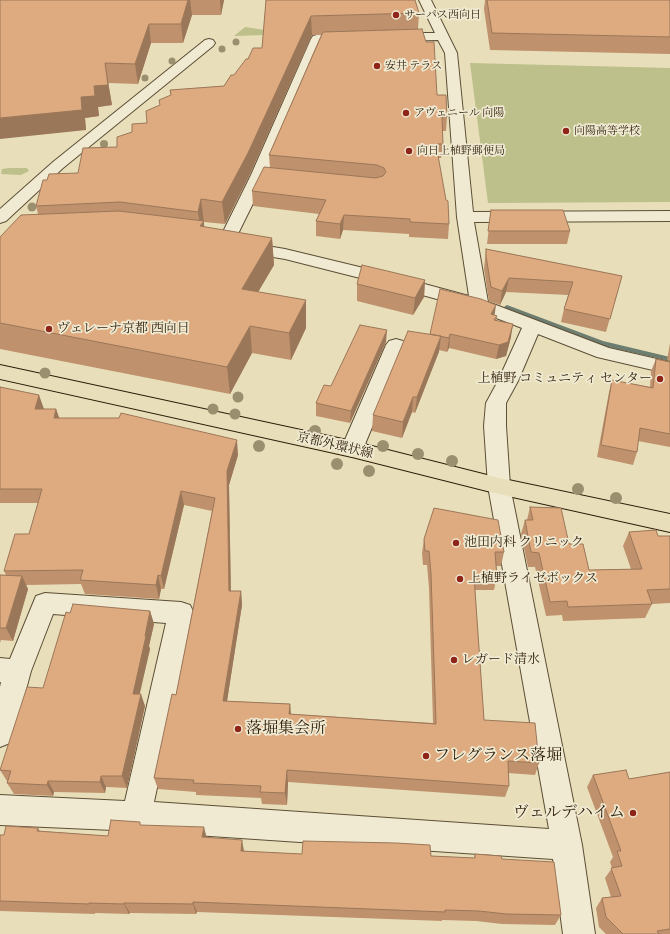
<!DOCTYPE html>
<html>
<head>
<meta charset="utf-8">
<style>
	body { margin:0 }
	canvas { display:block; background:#e8dfba }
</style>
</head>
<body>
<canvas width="670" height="934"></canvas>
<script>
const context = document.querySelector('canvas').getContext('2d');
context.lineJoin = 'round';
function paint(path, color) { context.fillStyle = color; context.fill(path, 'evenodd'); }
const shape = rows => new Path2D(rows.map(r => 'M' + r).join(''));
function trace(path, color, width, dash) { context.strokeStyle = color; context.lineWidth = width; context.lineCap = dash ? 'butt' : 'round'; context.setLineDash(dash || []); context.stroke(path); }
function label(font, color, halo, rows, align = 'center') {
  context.font = font + ' "IM FELL French Canon","Noto Serif JP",serif'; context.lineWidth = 3.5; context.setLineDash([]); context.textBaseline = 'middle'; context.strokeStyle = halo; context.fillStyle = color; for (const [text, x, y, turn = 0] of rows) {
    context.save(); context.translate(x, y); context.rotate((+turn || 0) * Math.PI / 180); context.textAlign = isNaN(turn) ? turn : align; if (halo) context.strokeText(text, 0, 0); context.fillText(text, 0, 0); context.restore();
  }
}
paint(shape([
	[245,27,265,30,266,35,234,36],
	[470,63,670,68,670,202,488,203],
	[9,168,27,168,29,171,21,175,1,174,2,169]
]), '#bdc08b');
paint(shape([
	[507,305,603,341,670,357,670,361,599,345,505,308,504,307,507,305]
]), '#6d7d6f');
const minor = shape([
	[419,0,431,0,457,53,473,212,670,211,670,221,474,222,488,302,609,348,670,362,670,374,597,357,538,334,518,381,506,403,506,426,510,486,582,845,595,934,563,934,553,859,136,831,0,825,0,795,125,801,166,623,53,614,31,671,14,734,10,743,0,747,0,687,1,682,0,682,0,658,10,659,36,596,45,593,181,602,190,605,194,613,154,802,549,829,488,486,484,426,486,403,498,381,522,328,473,309,368,280,285,259,237,251,234,247,237,243,243,242,285,249,380,272,469,296,457,217,445,53,438,40,395,41,391,40,389,37,391,34,395,33,435,33,419,0],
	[349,34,353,35,355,38,353,41,322,43,267,175,233,244,231,248,225,249,219,248,217,244,251,175,311,39,313,36,317,35,349,34],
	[209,39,213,40,215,43,213,46,63,168,6,221,0,223,0,209,53,162,205,40,209,39],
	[396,339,403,341,406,345,363,449,360,454,352,457,344,454,341,449,386,345,389,341,396,339]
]);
const major = shape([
	[0,365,352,441,499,478,670,514,670,532,499,494,352,457,0,379,0,365]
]);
trace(minor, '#5d4e36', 2);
trace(major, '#2f1e0a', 2);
paint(minor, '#f0ead2');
paint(major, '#e8dfba');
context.fillStyle = '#9a906f';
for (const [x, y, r] of [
	[236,42,3.5],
	[222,49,3.5],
	[172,61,3.5],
	[145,78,3.5],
	[104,144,4],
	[32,207,4.5],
	[45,373,5.5],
	[238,397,5.5],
	[213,409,5.5],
	[235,414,5.5],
	[315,431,6],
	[259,446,6],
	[383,446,6],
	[418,454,6],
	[452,461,6],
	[337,464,6],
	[369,471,6],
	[578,489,6],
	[616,498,6]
]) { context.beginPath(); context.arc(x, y, r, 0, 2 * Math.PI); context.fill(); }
paint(shape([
	[0,0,224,0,221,15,192,15,183,43,151,43,138,84,108,83,112,105,98,107,99,116,85,118,86,130],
	[266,0,419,13,418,29,437,95,447,117,446,131,442,131,443,144,441,158,438,158,449,224,448,239,409,237,409,234,343,230,340,239,316,236,316,221,319,214,253,206,252,191,270,168,269,155,321,35,312,35,250,174,225,224,204,222,204,227,272,238,274,265,258,292,306,328,291,360,252,353,230,394,0,349,0,237,38,214,36,206,47,180,78,173,117,147,132,132,147,123,160,105,171,95,170,90,224,86,248,59,262,48],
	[485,0,670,0,670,54,490,50,484,9],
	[491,210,570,231,567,244,487,244],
	[486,249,622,276,606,332,561,322,564,309,568,295,506,292,500,305,489,301,484,269],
	[425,280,424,297,413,315,357,301,357,284],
	[494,315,497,316,496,320,511,337,506,356,496,359,449,348,447,352,439,350,415,413,412,412,402,438,372,431,373,415,430,335],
	[386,342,350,423,316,416,316,403],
	[670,343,670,361,667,360],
	[656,359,670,362,670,447,638,441,637,452,633,465,597,457,609,392,612,380,650,387,651,371],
	[0,387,44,409,56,409,59,418,238,455,229,485,231,591,241,591,242,605,227,701,290,704,291,714,433,723,429,588,427,565,423,565,422,553,424,539,504,552,501,566,496,566,497,577,494,590,475,590,484,720,539,763,535,775,508,773,509,786,505,797,288,782,287,805,262,804,261,798,196,795,196,792,158,789,154,778,176,695,212,511,184,505,164,589,161,589,159,599,85,594,81,584,26,585,28,589,13,641,1,640,0,643,0,575,6,575,4,571,29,534,38,503,0,503],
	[530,507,569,544,589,570,631,569,623,546,629,532,658,536,670,536,670,603,652,604,645,618,563,621,562,615,546,616,535,567,528,567,521,534,525,520,527,520],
	[150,611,154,624,149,646,150,649,139,694,145,706,127,788,106,787,105,793,54,792,53,796,14,794,7,783,7,781,0,770,43,688],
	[670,772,670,934,606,934,599,927,596,908,602,898,611,897,605,878,612,868,610,862,613,857,587,787,593,775,629,779],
	[141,825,206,838,244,851,302,854,431,856,474,858,475,854,502,859,561,915,555,925,502,924,476,921,442,920,442,921,197,912,196,914,130,913,129,914,95,913,95,914,0,911,0,835,4,835,38,828,40,831,108,836]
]), '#bf926d');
paint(shape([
	[188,0,190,0,192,15,183,43,181,24],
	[220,0,224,0,221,15],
	[311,16,312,35,250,174,225,224,222,202],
	[149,24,151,43,138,84,135,64],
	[105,63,112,105,98,107,99,116,85,118,86,130,0,139,0,118,81,97,94,86],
	[201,199,207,248,204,253,198,212],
	[344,215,343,230,340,239,340,224],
	[272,238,274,265,244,316,242,289],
	[509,278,506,292,500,305,502,291],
	[425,280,424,297,413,315,415,298],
	[306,300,306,328,291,360,289,333],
	[496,305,494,319,491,314],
	[513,324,511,337,506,356,496,359,499,345],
	[250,326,252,353,230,394,227,367],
	[387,330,386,342,350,423,351,411],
	[450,334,449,348,447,352,449,338],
	[441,336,439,352,415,413,417,397],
	[39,395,44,409,35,409],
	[413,397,412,412,402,438,403,422],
	[56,409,61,423,54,418],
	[237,440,238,455,229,485,231,604,229,591,227,471],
	[181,491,184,505,164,589,161,576],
	[158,575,161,589,159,599,156,585],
	[22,576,28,589,13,641,6,628],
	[241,591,242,605,225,714,223,701],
	[150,611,154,624,149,646,150,649,137,706,133,694],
	[141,694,145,706,127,788,122,776],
	[290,704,291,717,289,714],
	[287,770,288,782,287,805,285,793],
	[101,776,106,787,105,793,100,782],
	[48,781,54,792,53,796,47,785],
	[204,827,207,839,202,837],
	[242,840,244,851,243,862,241,851],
	[193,902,197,912,196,914,193,904],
	[124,903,130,913,129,914,124,904]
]), '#9b7759');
const building = shape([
	[0,0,188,0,181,24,149,24,135,64,105,63,108,85,94,86,95,96,81,97,82,110,0,118,0,0],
	[266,0,415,0,419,13,311,16,248,153,222,202,201,199,198,212,120,202,36,206,43,180,47,180,49,174,78,173,83,148,117,147,117,137,132,132,132,124,147,123,146,111,160,105,159,100,171,95,170,90,224,86,231,75,234,75,246,59,248,59,253,48,262,48,266,0],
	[487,0,670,0,670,37,492,33,487,0],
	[422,29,426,42,434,42,437,95,446,95,447,117,442,117,443,144,436,144,446,200,448,201,449,224,410,222,410,219,344,215,340,224,316,221,326,200,252,191,264,167,376,178,383,176,386,172,384,168,377,165,269,155,323,32,422,29],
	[491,210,563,210,570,231,488,231,491,210],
	[119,211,204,221,200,226,272,238,242,289,306,300,289,333,250,326,227,367,0,323,0,237,21,215,119,211],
	[486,249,622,276,610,319,564,309,573,282,509,278,502,291,491,287,486,256,486,249],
	[362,265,425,280,415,298,357,284,362,265],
	[440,289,481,299,496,305,491,314,497,316,494,320,513,324,508,342,499,345,450,334,449,338,430,334,440,289],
	[360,325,387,330,351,411,316,403,324,385,331,386,360,325],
	[408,331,441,336,417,397,413,397,403,422,373,415,408,331],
	[656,359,670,362,670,434,640,428,637,452,601,445,612,380,653,388,656,359],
	[0,387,39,395,35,409,56,409,54,418,119,418,121,413,237,440,227,471,229,591,241,591,223,701,290,704,289,714,436,724,431,574,429,551,425,551,424,539,434,508,498,520,504,552,495,552,497,577,474,576,484,720,535,723,539,763,508,761,509,786,287,770,285,793,260,792,261,786,193,783,194,780,154,778,172,694,176,695,215,498,181,491,161,576,158,575,156,585,80,580,83,570,4,571,15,534,29,534,42,489,0,489,0,387],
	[530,507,561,508,569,544,583,544,589,570,642,569,629,532,656,530,658,536,670,536,670,589,647,590,652,604,568,607,567,601,550,602,539,553,531,552,525,520,533,520,530,507],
	[0,575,22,576,6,628,0,628,0,575],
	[73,604,150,611,145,636,146,636,133,694,141,694,122,776,101,776,100,782,48,781,47,785,7,783,11,771,0,770,27,687,43,688,66,612,70,613,73,604],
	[626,770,629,779,670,772,670,929,657,931,659,934,623,934,606,917,602,898,621,896,611,868,622,866,617,851,621,851,593,775,626,770],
	[111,820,140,822,140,825,204,827,202,837,242,840,241,851,302,854,303,841,396,843,430,845,431,856,475,858,475,854,501,856,502,859,554,862,561,915,506,914,479,911,445,910,445,912,193,902,193,904,124,903,124,904,89,903,89,904,0,901,0,835,4,835,6,826,38,828,37,831,108,836,111,820]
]);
paint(building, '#deaa7f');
trace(building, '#9b7759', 1);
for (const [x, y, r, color] of [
	[396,15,4,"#8f2418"],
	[377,66,4,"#8f2418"],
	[406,113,4,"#8f2418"],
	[566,131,4,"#8f2418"],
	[409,151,4,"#8f2418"],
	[49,329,4,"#8f2418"],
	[660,379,4,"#8f2418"],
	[456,543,4,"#8f2418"],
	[460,579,4,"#8f2418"],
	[454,660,4,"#8f2418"],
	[238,729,4,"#8f2418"],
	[426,756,4,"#8f2418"],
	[633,813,4,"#8f2418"]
]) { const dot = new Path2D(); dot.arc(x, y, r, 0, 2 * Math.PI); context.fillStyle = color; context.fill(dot); trace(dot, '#f0ead2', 1.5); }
label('11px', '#2f1e0a', '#f0ead2', [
	["サーパス西向日",404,15],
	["安井 テラス",385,66],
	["アヴェニール 向陽",414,113],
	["向陽高等学校",574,131],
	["向日上植野郵便局",417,151]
], 'left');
label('13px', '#2f1e0a', '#f0ead2', [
	["ヴェレーナ京都 西向日",57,329],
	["上植野 コミュニティ センター",652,379,"right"],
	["池田内科 クリニック",464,543],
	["上植野ライゼボックス",468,579],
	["レガード清水",462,660]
], 'left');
label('13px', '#2f1e0a', '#f0ead2', [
	["京都外環状線",335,446,13]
]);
label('16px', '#2f1e0a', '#f0ead2', [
	["落堀集会所",246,729],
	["フレグランス落堀",434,756],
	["ヴェルデハイム",625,813,"right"]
], 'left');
</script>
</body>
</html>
